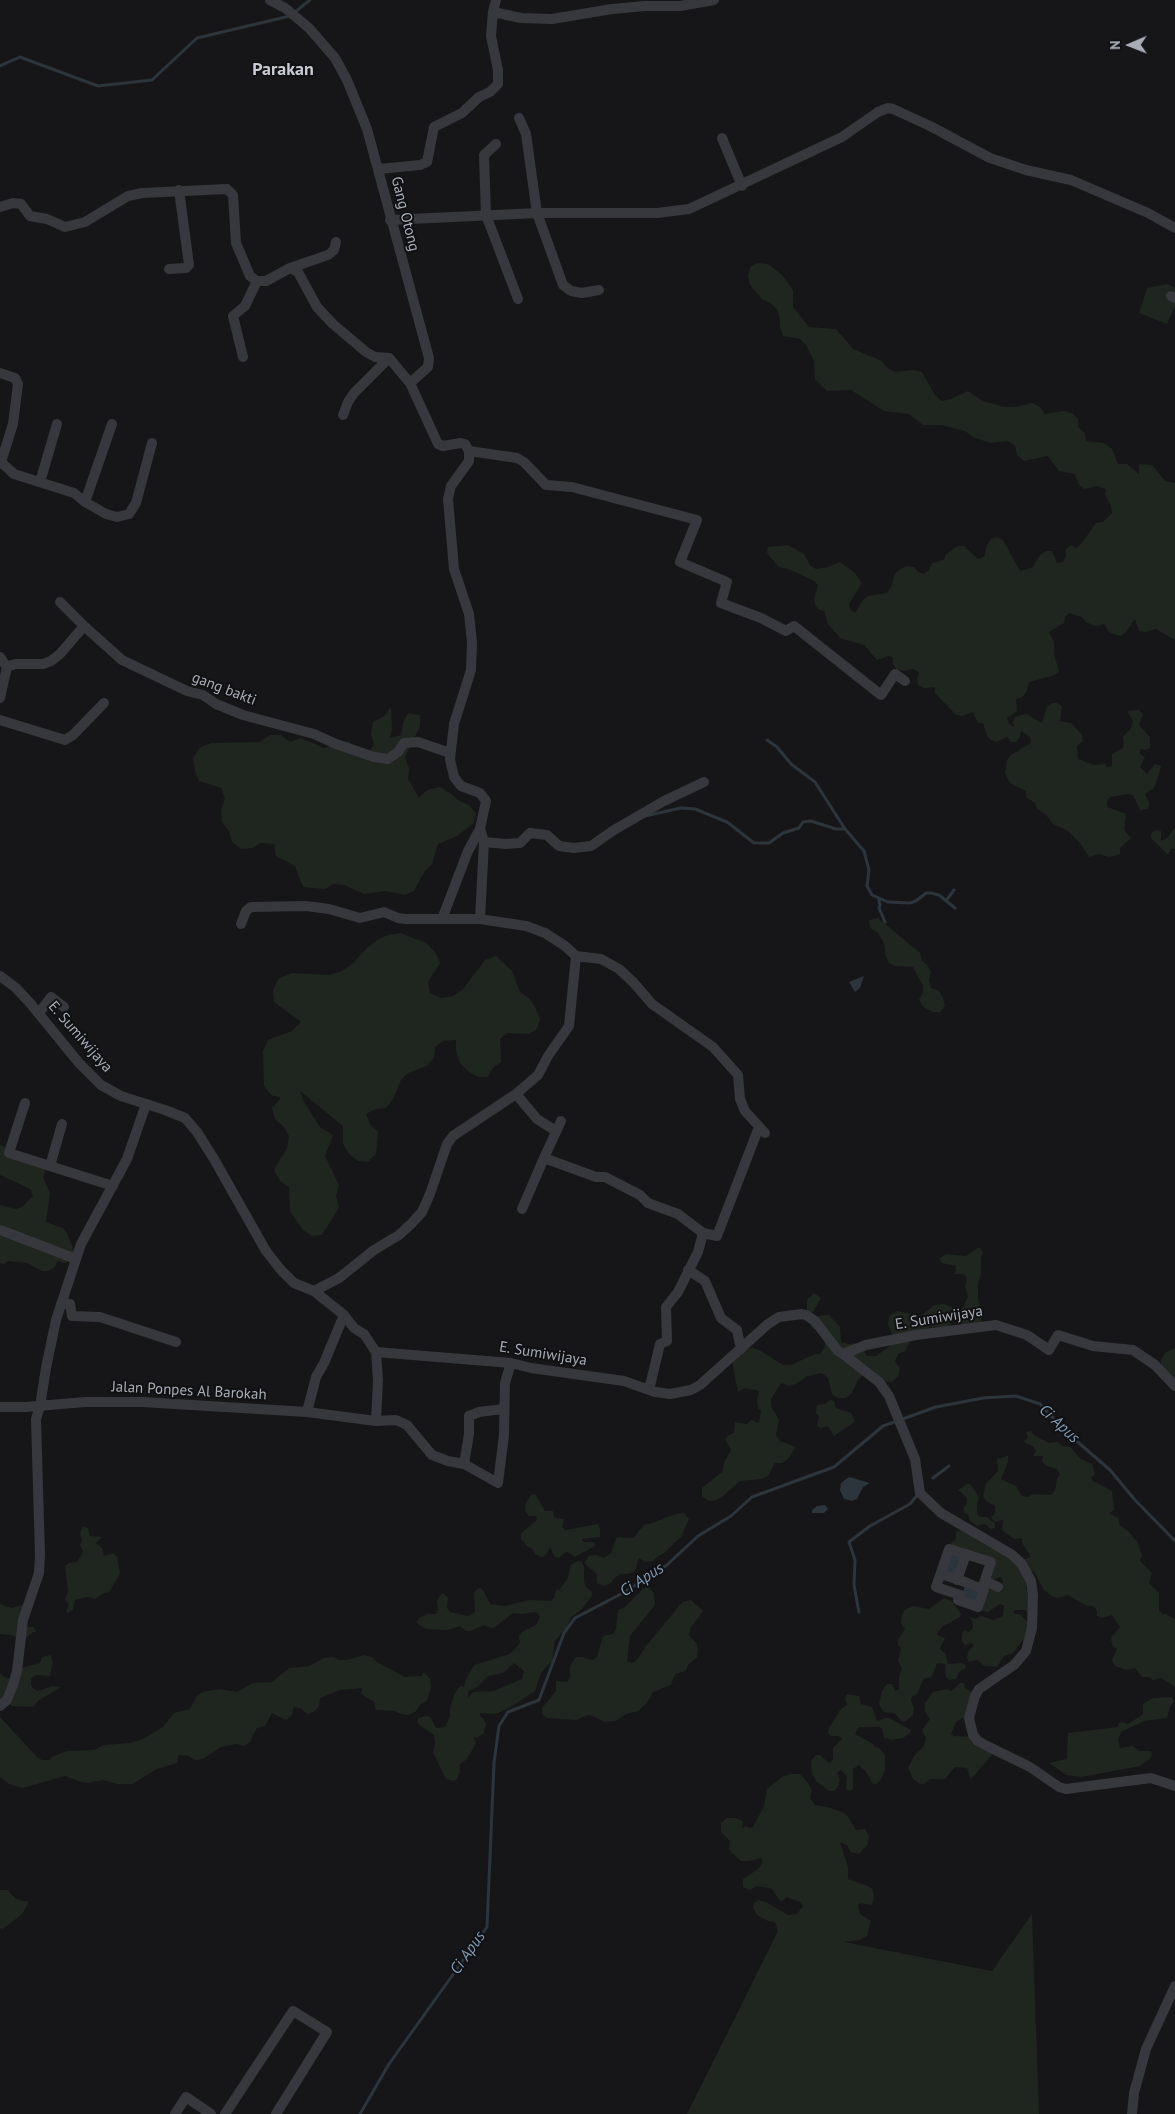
<!DOCTYPE html>
<html>
<head>
<meta charset="utf-8">
<style>
	body { margin:0 }
	#map { position:relative; width:1175px; height:2114px; overflow:hidden; background:#161618; font-family:"PT Sans",sans-serif }
	canvas { display:block }
	.north { position:absolute; left:1105px; top:20px; width:50px; height:50px; -webkit-text-stroke:4px #111113; paint-order:stroke; rotate:269deg; font-size:14px; font-weight:700; line-height:20px; text-align:center; color:#a8adb8 }
	.north::after { content:''; display:block; margin:auto; width:18px; height:22px; background:#a8adb8; clip-path:polygon(50% 0,100% 100%,50% 72%,0 100%) }
</style>
</head>
<body>
<div id="map">
<canvas width="1175" height="2114"></canvas>
<div class="north">N</div>
</div>
<script>
const context = document.querySelector('canvas').getContext('2d');
context.lineJoin = 'round';
function paint(path, color) { context.fillStyle = color; context.fill(path, 'evenodd'); }
const shape = rows => new Path2D(rows.map(r => 'M' + r).join(''));
function trace(path, color, width, dash) { context.strokeStyle = color; context.lineWidth = width; context.lineCap = dash ? 'butt' : 'round'; context.setLineDash(dash || []); context.stroke(path); }
function label(font, color, halo, rows, align = 'center') {
  context.font = font + ' "PT Sans",sans-serif'; context.lineWidth = 4; context.setLineDash([]); context.textBaseline = 'middle'; context.strokeStyle = halo; context.fillStyle = color; for (const [text, x, y, turn = 0] of rows) {
    context.save(); context.translate(x, y); context.rotate((+turn || 0) * Math.PI / 180); context.textAlign = isNaN(turn) ? turn : align; if (halo) context.strokeText(text, 0, 0); context.fillText(text, 0, 0); context.restore();
  }
}
paint(shape([
	[758,263,768,264,782,275,793,290,793,307,809,327,836,329,853,349,882,361,887,368,895,372,914,370,922,372,935,395,942,401,951,399,968,391,983,401,1004,407,1014,407,1032,403,1040,407,1045,414,1063,411,1072,413,1078,419,1078,427,1085,433,1086,441,1104,443,1112,449,1118,464,1127,464,1139,474,1139,464,1152,465,1165,481,1175,483,1175,640,1156,629,1145,632,1139,631,1135,619,1126,632,1121,636,1110,633,1104,624,1098,626,1092,625,1086,622,1082,617,1069,613,1065,617,1064,623,1049,632,1054,642,1054,654,1059,671,1055,675,1029,682,1026,693,1021,698,1016,699,1017,711,1007,718,1009,724,1014,727,1013,722,1015,717,1021,715,1027,714,1042,723,1047,707,1052,703,1057,703,1062,706,1060,721,1071,723,1082,735,1083,741,1077,746,1078,759,1094,765,1105,764,1107,767,1112,766,1112,754,1123,748,1124,742,1123,737,1131,728,1133,721,1127,711,1139,710,1143,714,1139,725,1150,737,1150,748,1145,750,1140,749,1140,754,1145,757,1140,767,1147,774,1155,764,1161,766,1160,771,1154,788,1145,794,1149,803,1148,809,1140,810,1133,795,1128,794,1110,797,1107,801,1107,807,1126,814,1124,830,1131,838,1120,848,1120,854,1109,857,1099,854,1089,857,1080,843,1068,831,1053,824,1046,815,1037,809,1035,803,1026,797,1026,791,1010,783,1005,773,1007,760,1011,755,1031,743,1030,737,1021,731,1020,737,1016,742,1011,742,1007,737,997,742,991,740,987,736,983,723,978,723,973,712,962,716,956,715,935,693,935,687,924,688,918,685,917,679,919,673,914,669,903,671,897,670,893,664,893,657,888,656,877,660,864,645,840,638,828,624,824,611,819,610,815,605,814,599,818,585,814,581,791,570,779,567,767,553,768,547,788,545,804,554,810,565,816,569,828,567,840,562,855,573,862,583,849,604,850,609,855,613,862,601,868,596,887,593,891,587,895,574,900,569,907,566,914,567,918,572,924,574,929,570,932,563,944,560,946,554,958,546,964,546,978,559,984,557,987,545,991,539,997,537,1003,540,1020,571,1033,567,1040,555,1046,551,1052,551,1057,563,1063,562,1066,556,1066,549,1071,545,1076,548,1081,544,1096,523,1103,522,1112,513,1111,506,1105,495,1106,489,1097,486,1084,489,1078,483,1075,474,1059,471,1048,456,1024,461,1017,455,1015,446,1008,441,990,443,973,437,965,431,941,425,923,425,909,414,884,411,851,390,827,391,815,379,814,361,806,345,800,339,783,336,780,327,780,318,777,309,770,303,762,299,750,285,748,276,750,267],
	[1168,284,1175,288,1175,306,1167,324,1139,313,1147,288],
	[391,707,392,728,390,738,401,735,403,723,408,713,420,715,420,726,405,757,409,768,408,779,419,798,427,790,440,787,450,793,458,800,469,805,476,814,473,824,457,836,438,844,432,864,424,872,414,891,405,895,385,891,364,894,344,885,334,884,325,889,303,887,295,866,276,856,274,844,261,843,252,848,241,849,232,842,229,831,222,822,221,810,225,799,221,788,199,781,195,771,193,758,199,748,211,743,260,742,270,735,281,735,290,742,301,738,324,748,348,741,366,755,374,745,371,734,373,722,384,716],
	[1175,827,1175,849,1171,849,1168,855,1151,838,1151,833,1155,830,1161,831,1161,841,1168,837],
	[878,918,920,953,922,960,928,966,931,972,929,980,931,988,939,991,943,998,945,1006,940,1012,933,1012,923,1007,919,999,923,993,923,986,913,967,895,966,889,963,885,954,885,947,882,939,877,932,870,928,869,920],
	[400,933,426,943,435,952,440,963,428,982,430,993,441,998,453,996,463,989,485,960,496,956,512,971,520,992,529,998,535,1007,540,1019,537,1029,529,1034,507,1033,500,1039,501,1062,493,1068,488,1077,478,1077,468,1071,460,1063,456,1051,456,1040,443,1041,435,1047,434,1058,427,1066,408,1073,401,1080,393,1099,386,1108,376,1109,366,1114,370,1124,378,1132,376,1154,368,1162,358,1161,349,1154,343,1144,343,1126,300,1091,304,1102,320,1127,333,1135,325,1156,339,1185,336,1196,339,1207,334,1216,322,1235,312,1236,303,1230,290,1211,289,1187,280,1181,274,1170,287,1148,289,1136,283,1126,275,1119,272,1108,281,1098,271,1095,264,1086,263,1051,268,1040,292,1031,301,1022,274,1002,273,990,279,978,292,973,329,975,340,972,351,965,368,947,377,940,388,935],
	[0,1145,8,1147,44,1167,45,1172,43,1177,50,1193,46,1222,63,1228,67,1233,74,1251,70,1261,64,1263,58,1261,54,1268,48,1271,42,1271,27,1263,8,1261,4,1264,0,1263,0,1205,16,1209,23,1206,33,1196,31,1190,26,1187,0,1175],
	[979,1247,983,1252,981,1259,981,1273,978,1284,978,1300,980,1306,978,1310,970,1311,969,1315,953,1315,952,1322,946,1328,931,1327,923,1330,912,1338,905,1351,898,1354,895,1361,900,1369,898,1376,892,1382,878,1381,865,1373,858,1380,852,1393,846,1398,838,1398,832,1394,828,1378,822,1373,808,1376,796,1384,789,1386,781,1383,771,1399,771,1406,779,1420,776,1435,780,1441,796,1447,788,1459,782,1463,775,1463,768,1476,762,1479,740,1481,722,1497,716,1500,709,1501,702,1496,702,1488,722,1472,725,1460,731,1450,725,1439,727,1436,734,1433,735,1422,747,1424,751,1420,759,1423,761,1411,758,1408,757,1399,759,1391,745,1388,738,1392,736,1382,732,1360,744,1349,753,1348,761,1351,783,1365,791,1365,815,1354,820,1354,825,1347,824,1338,819,1332,811,1327,807,1316,807,1300,814,1293,821,1298,810,1317,829,1315,840,1327,841,1342,849,1344,859,1343,867,1356,876,1356,890,1346,894,1339,888,1324,890,1315,897,1311,921,1316,934,1305,944,1304,958,1310,963,1308,968,1296,965,1287,967,1277,963,1274,955,1274,956,1266,942,1263,939,1259,946,1254,966,1256],
	[969,1318,981,1318,981,1322,957,1326,957,1321],
	[1175,1348,1175,1379,1161,1366,1161,1360,1166,1352],
	[830,1400,834,1401,836,1408,851,1413,855,1421,852,1424,834,1436,828,1426,820,1428,817,1425,819,1416,816,1413,817,1405,825,1404],
	[1031,1431,1034,1435,1049,1443,1058,1442,1062,1446,1070,1447,1081,1459,1092,1464,1095,1474,1091,1478,1093,1481,1112,1491,1114,1510,1109,1513,1118,1518,1120,1525,1129,1532,1135,1540,1136,1539,1142,1555,1140,1561,1152,1573,1149,1583,1159,1593,1159,1610,1162,1614,1166,1614,1175,1619,1175,1687,1161,1678,1153,1680,1150,1677,1142,1677,1135,1668,1126,1670,1115,1666,1112,1660,1117,1649,1113,1646,1111,1640,1112,1636,1120,1627,1112,1615,1102,1618,1097,1616,1097,1610,1093,1606,1087,1606,1068,1595,1058,1598,1053,1597,1044,1590,1033,1570,1026,1584,1026,1589,1029,1591,1030,1613,1025,1610,1015,1610,1013,1613,1021,1615,1028,1623,1028,1633,1023,1640,1013,1653,1004,1656,997,1667,984,1666,978,1660,969,1662,967,1658,968,1652,974,1645,971,1643,965,1645,962,1641,962,1634,964,1630,969,1632,973,1628,973,1624,970,1617,975,1619,981,1616,993,1620,1003,1616,1004,1606,1000,1604,988,1612,980,1610,988,1588,999,1592,1003,1580,1000,1577,993,1580,990,1579,993,1564,968,1553,966,1549,960,1549,951,1545,951,1543,956,1539,956,1532,963,1530,979,1541,977,1543,981,1541,983,1544,1022,1560,1031,1557,1022,1543,1022,1538,1014,1539,1002,1530,1003,1520,995,1522,991,1518,995,1513,995,1506,986,1501,983,1496,986,1484,998,1471,997,1459,1008,1456,1008,1462,1001,1479,1016,1486,1022,1496,1028,1497,1033,1494,1051,1495,1055,1491,1057,1479,1060,1474,1057,1469,1047,1466,1042,1462,1043,1456,1033,1456,1036,1451,1033,1446,1023,1442,1028,1438,1026,1432],
	[967,1484,970,1484,979,1497,977,1505,977,1514,980,1517,987,1517,995,1524,995,1528,991,1529,985,1524,977,1526,970,1521,968,1514,964,1513,963,1509,967,1503,967,1498,958,1490],
	[532,1494,536,1495,545,1511,553,1511,554,1518,564,1519,562,1527,565,1530,598,1524,600,1529,600,1537,582,1539,584,1542,594,1542,595,1546,575,1557,568,1552,564,1553,559,1558,555,1557,550,1547,546,1555,541,1557,535,1554,533,1549,527,1546,521,1539,521,1534,526,1529,537,1520,536,1516,529,1516,525,1511,526,1502],
	[684,1513,689,1519,681,1537,664,1553,658,1556,653,1561,645,1562,639,1558,635,1571,628,1574,621,1574,615,1577,611,1583,604,1586,597,1583,597,1574,585,1564,588,1556,596,1555,604,1558,611,1553,617,1537,633,1538,644,1525,652,1523,676,1514],
	[83,1526,88,1528,90,1536,102,1537,96,1543,102,1548,104,1556,113,1553,117,1557,120,1574,109,1592,102,1594,95,1599,87,1597,75,1600,73,1610,68,1613,66,1612,69,1604,65,1600,68,1591,65,1566,69,1563,77,1562,82,1554,83,1551,80,1545,82,1540,80,1534],
	[578,1561,582,1562,584,1567,584,1581,586,1587,592,1592,592,1596,581,1610,571,1617,567,1627,555,1641,552,1661,541,1673,535,1691,509,1708,496,1714,480,1713,480,1716,483,1718,486,1724,484,1733,477,1738,473,1737,476,1743,474,1747,466,1760,460,1764,460,1772,457,1779,454,1781,446,1779,433,1752,435,1744,434,1735,421,1726,418,1723,418,1718,427,1716,431,1718,436,1728,445,1727,450,1716,450,1708,454,1695,458,1688,461,1686,464,1687,466,1679,474,1665,510,1654,520,1643,519,1636,522,1632,536,1625,540,1617,538,1613,534,1612,523,1614,513,1613,495,1627,491,1628,484,1625,471,1631,466,1631,460,1626,448,1630,426,1629,419,1625,417,1622,419,1618,427,1614,436,1614,438,1610,437,1600,442,1593,448,1597,447,1608,450,1612,468,1616,475,1612,474,1594,476,1590,480,1588,483,1590,490,1604,505,1606,529,1600,551,1601,554,1598,556,1590,560,1589,568,1578,571,1565],
	[514,1663,524,1671,522,1679,494,1691,473,1692,468,1698,468,1691,477,1687,488,1676,503,1673],
	[645,1587,650,1588,654,1593,655,1605,630,1636,627,1661,632,1663,637,1660,646,1646,679,1606,683,1602,691,1600,703,1611,690,1629,689,1635,697,1644,698,1650,697,1657,688,1665,686,1671,675,1674,671,1685,653,1692,647,1703,638,1711,626,1714,616,1721,604,1722,593,1716,588,1715,576,1720,546,1718,542,1714,542,1708,556,1691,556,1681,567,1682,570,1677,570,1666,576,1657,582,1657,592,1660,597,1657,603,1636,613,1634,616,1629,618,1610,624,1608],
	[944,1598,952,1601,961,1614,960,1617,943,1626,938,1632,937,1635,945,1638,940,1648,942,1651,945,1653,948,1664,961,1663,965,1664,966,1668,959,1672,956,1679,949,1680,946,1677,945,1664,937,1663,933,1674,931,1677,923,1679,918,1693,912,1697,911,1701,914,1708,913,1715,906,1721,902,1721,894,1713,883,1712,879,1704,882,1691,887,1684,892,1684,895,1691,899,1689,899,1677,902,1669,898,1661,901,1648,898,1645,898,1640,905,1629,901,1623,902,1614,905,1610,913,1606,929,1609],
	[0,1604,11,1608,24,1605,25,1627,34,1627,36,1632,33,1632,25,1639,10,1635,0,1634],
	[50,1655,53,1662,50,1676,36,1675,31,1679,31,1686,37,1691,53,1686,61,1687,38,1701,34,1707,11,1706,7,1700,0,1707,0,1673,4,1677,11,1679,17,1671,24,1667,40,1663,42,1657],
	[364,1655,372,1657,377,1662,405,1677,422,1676,424,1672,430,1679,431,1687,427,1701,421,1704,415,1712,408,1715,401,1714,394,1711,376,1710,374,1702,361,1694,362,1688,340,1690,320,1698,319,1706,314,1712,307,1714,302,1709,294,1707,292,1715,286,1720,272,1713,265,1726,257,1728,250,1742,244,1746,237,1744,221,1747,203,1759,195,1760,189,1756,179,1755,177,1763,157,1769,132,1784,117,1784,103,1780,89,1783,81,1782,65,1776,23,1788,9,1784,0,1777,0,1717,37,1757,42,1760,50,1760,51,1757,67,1751,94,1750,104,1745,130,1743,143,1739,163,1727,174,1713,190,1709,196,1697,202,1692,219,1689,237,1692,253,1683,272,1682,289,1668,309,1666,324,1658,333,1657,340,1660,347,1660],
	[960,1683,964,1683,965,1688,972,1692,966,1719,962,1718,956,1722,951,1734,954,1736,972,1737,992,1751,992,1755,971,1779,967,1768,955,1767,945,1779,930,1779,924,1784,920,1784,913,1779,908,1768,914,1756,924,1746,926,1738,922,1730,930,1719,925,1712,925,1703,933,1692,947,1689,951,1691],
	[847,1694,859,1696,861,1704,872,1707,877,1721,885,1718,889,1718,911,1730,910,1733,903,1738,892,1740,884,1738,882,1729,879,1727,859,1727,855,1734,873,1744,875,1747,879,1748,885,1755,885,1770,882,1778,877,1784,873,1784,867,1773,859,1765,853,1769,853,1789,849,1791,846,1789,847,1776,841,1770,837,1772,840,1779,838,1787,834,1791,829,1791,816,1781,812,1774,811,1761,816,1755,820,1755,829,1763,833,1760,833,1748,842,1739,839,1736,831,1736,828,1733,829,1728,840,1710,847,1705,845,1698],
	[1172,1697,1174,1701,1170,1707,1167,1718,1144,1721,1121,1732,1118,1740,1120,1748,1133,1746,1139,1751,1151,1751,1152,1754,1150,1759,1140,1766,1081,1777,1066,1775,1049,1763,1067,1759,1068,1733,1118,1727,1119,1723,1122,1722,1128,1724,1143,1714,1143,1704,1153,1698],
	[791,1774,800,1774,808,1783,812,1790,810,1798,815,1805,828,1807,844,1813,847,1815,856,1830,865,1829,869,1836,868,1844,859,1854,851,1852,847,1845,840,1842,848,1867,848,1879,868,1886,872,1889,874,1894,873,1902,871,1905,860,1903,858,1906,860,1914,871,1921,867,1936,860,1940,844,1942,992,1971,1032,1914,1039,2114,687,2114,778,1931,775,1922,768,1921,757,1915,753,1908,754,1903,758,1900,766,1902,788,1915,797,1914,803,1906,800,1902,786,1897,784,1900,780,1901,772,1889,768,1888,756,1886,750,1890,743,1887,743,1879,758,1869,763,1862,761,1858,749,1861,741,1861,732,1853,729,1849,730,1841,721,1832,721,1823,727,1818,735,1818,743,1821,742,1828,746,1826,750,1828,753,1827,764,1806,767,1789,783,1776],
	[0,1890,8,1890,16,1899,29,1902,22,1914,3,1929,0,1928]
]), '#1e261f');
paint(shape([
	[864,976,860,988,855,992,849,982],
	[849,1477,870,1483,863,1487,857,1499,852,1501,844,1499,840,1490,841,1483],
	[825,1505,828,1509,824,1513,812,1513,812,1510,817,1506],
	[950,1552,964,1556,957,1576,944,1571],
	[965,1585,982,1591,977,1604,961,1598]
]), '#2c353c');
trace(shape([
	[0,66,20,57,98,86,152,80,197,38,290,16,310,0],
	[767,740,777,747,791,764,815,782,845,829,864,851,869,870,867,886,872,895,888,902,910,903,916,901,926,893,931,893,939,895,955,908],
	[645,816,681,808,695,809,727,822,754,843,769,843,783,833,799,828,803,822,811,821,836,829,845,829],
	[879,900,880,905,879,908,885,922],
	[946,901,954,890],
	[933,1478,949,1466],
	[859,1612,854,1585,855,1560,849,1542,870,1526,910,1504,918,1494],
	[360,2114,389,2064,487,1927,494,1763,499,1726,508,1712,539,1700,564,1633,575,1618,623,1593,667,1565,698,1536,731,1516,752,1497,834,1467,883,1426,936,1407,983,1398,1016,1396,1040,1404,1065,1431,1110,1470,1135,1500,1175,1541]
]), '#2c353c', 3);
trace(shape([
	[270,0,285,8,309,28,335,58,347,80,367,129,429,358,428,367,410,383],
	[493,12,521,18,552,19,612,9,645,6,680,6,714,0],
	[519,118,526,134,537,213,563,285,571,291,582,293,599,290],
	[722,138,742,186],
	[496,144,484,155,486,215,518,299],
	[379,169,420,165,427,162,434,127,462,113,479,97,490,92,498,84,498,70,491,36,493,12,496,0],
	[0,207,13,203,21,204,30,216,47,219,65,227,85,222,128,196,142,193,227,189,233,195,236,243,250,276,257,281],
	[390,220,537,213,657,213,689,209,842,137,878,112,888,108,893,109,930,126,990,158,1026,170,1071,180,1148,213,1175,228],
	[290,268,328,255,334,250,336,242],
	[169,269,186,268,189,265,179,190],
	[257,281,266,281,290,268,298,272,317,307,333,324,366,352,375,357,389,358,410,383,438,444,443,446,461,443,465,444,469,451,469,461,451,486,448,499,454,569,469,614,472,642,471,670,454,724,450,759,454,777,461,786,480,793,486,801,480,829,484,842,480,919],
	[1171,296,1175,298],
	[243,357,233,316,245,306,257,281],
	[0,373,15,378,18,384,13,424,1,462,0,462],
	[343,415,348,402,354,393,389,358],
	[469,451,517,458,524,462,546,485,572,487,697,520,680,562,727,582,721,603,761,618,786,631,794,626,881,695,895,674,905,681],
	[1,462,14,474,74,493,85,502,106,514,117,517,129,514,136,503,152,443],
	[40,482,57,424],
	[85,502,112,424],
	[60,602,84,626],
	[0,657,7,667,0,698],
	[7,667,15,664,43,664,51,661,60,654,84,626,122,660,187,691,203,695,216,704,243,715,314,734,336,744,374,757,388,759,398,752,404,743,418,742,450,753],
	[0,720,65,740,73,735,104,703],
	[484,842,506,844,520,843,530,833,547,835,559,846,574,848,591,846,614,830,664,801,704,782],
	[442,919,468,851,480,829],
	[241,924,246,911,251,907,306,906,329,909,360,918,384,912,398,918,406,919,480,919,526,926,545,933,565,946,576,956,601,959,619,969,634,983,652,1004,713,1047,738,1075,740,1099,745,1111,765,1133],
	[0,976,15,987,30,1003,79,1063,101,1085,121,1096,165,1110,185,1118,197,1132,214,1159,266,1251,281,1270,294,1283,314,1291,344,1315,354,1328,364,1334,376,1352,511,1363,531,1368,624,1381,655,1392,670,1394,691,1390,700,1385,768,1324,779,1317,802,1314,806,1315,815,1321,838,1351,843,1354,866,1345,916,1335,996,1325,1027,1335,1049,1350,1058,1335,1093,1346,1133,1350,1155,1365,1175,1386],
	[39,1013,51,997,64,1007],
	[516,1094,537,1119,556,1131],
	[25,1103,9,1153,113,1186],
	[544,1158,561,1121],
	[50,1166,62,1124],
	[522,1209,544,1158,596,1177,605,1177,640,1195,648,1203,678,1214,703,1233,717,1236,759,1127],
	[0,1230,76,1259],
	[688,1270,705,1281,721,1318,737,1330,741,1349],
	[314,1291,339,1278,374,1250,399,1235,411,1224,422,1212,430,1194,447,1144,453,1136,516,1094,538,1075,548,1056,569,1026,576,956],
	[61,1304,70,1304,72,1316,100,1317,176,1342],
	[843,1354,879,1382,889,1396,915,1459,920,1493,941,1513,1011,1554,1021,1563,1031,1581,1033,1595,1032,1628,1026,1651,1014,1665,979,1689,975,1696,969,1718,973,1735,978,1741,987,1746,1030,1767,1059,1787,1066,1789,1151,1778,1175,1786],
	[649,1390,660,1344,667,1341,666,1307,678,1292,698,1252,703,1233],
	[0,1407,25,1407,85,1402,142,1402,307,1412,376,1421,396,1420,407,1425,432,1455,448,1461,464,1464,498,1483,504,1435,505,1383,511,1363],
	[307,1412,316,1377,324,1363,344,1315],
	[376,1421,378,1380,376,1352],
	[464,1464,469,1434,469,1416,479,1412,503,1409],
	[941,1574,965,1582,982,1589,984,1589,978,1607,958,1600,960,1595,936,1587,949,1549,991,1562,982,1589],
	[957,1580,966,1554],
	[985,1581,998,1587],
	[0,1706,7,1700,13,1685,17,1671,23,1620,39,1573,40,1555,36,1419,40,1406,46,1368,56,1320,81,1244,127,1159,146,1104],
	[175,2114,186,2097,211,2114],
	[225,2114,293,2011,327,2032,276,2114],
	[1132,2114,1134,2093,1146,2049,1175,1986]
]), '#37383d', 10);
label('15px', '#a8adb8', '#111113', [
	["Gang Otong",405,214,76],
	["gang bakti",224,689,21],
	["E. Sumiwijaya",80,1037,49],
	["E. Sumiwijaya",939,1318,-9],
	["E. Sumiwijaya",543,1354,9],
	["Jalan Ponpes Al Barokah",189,1391,3]
]);
label('italic 16px', '#7f9bb3', '#111113', [
	["Ci Apus",1059,1424,43],
	["Ci Apus",642,1580,-33],
	["Ci Apus",468,1953,-55]
]);
label('bold 18px', '#c9ccd4', '#111113', [
	["Parakan",283,70]
]);
</script>
</body>
</html>
